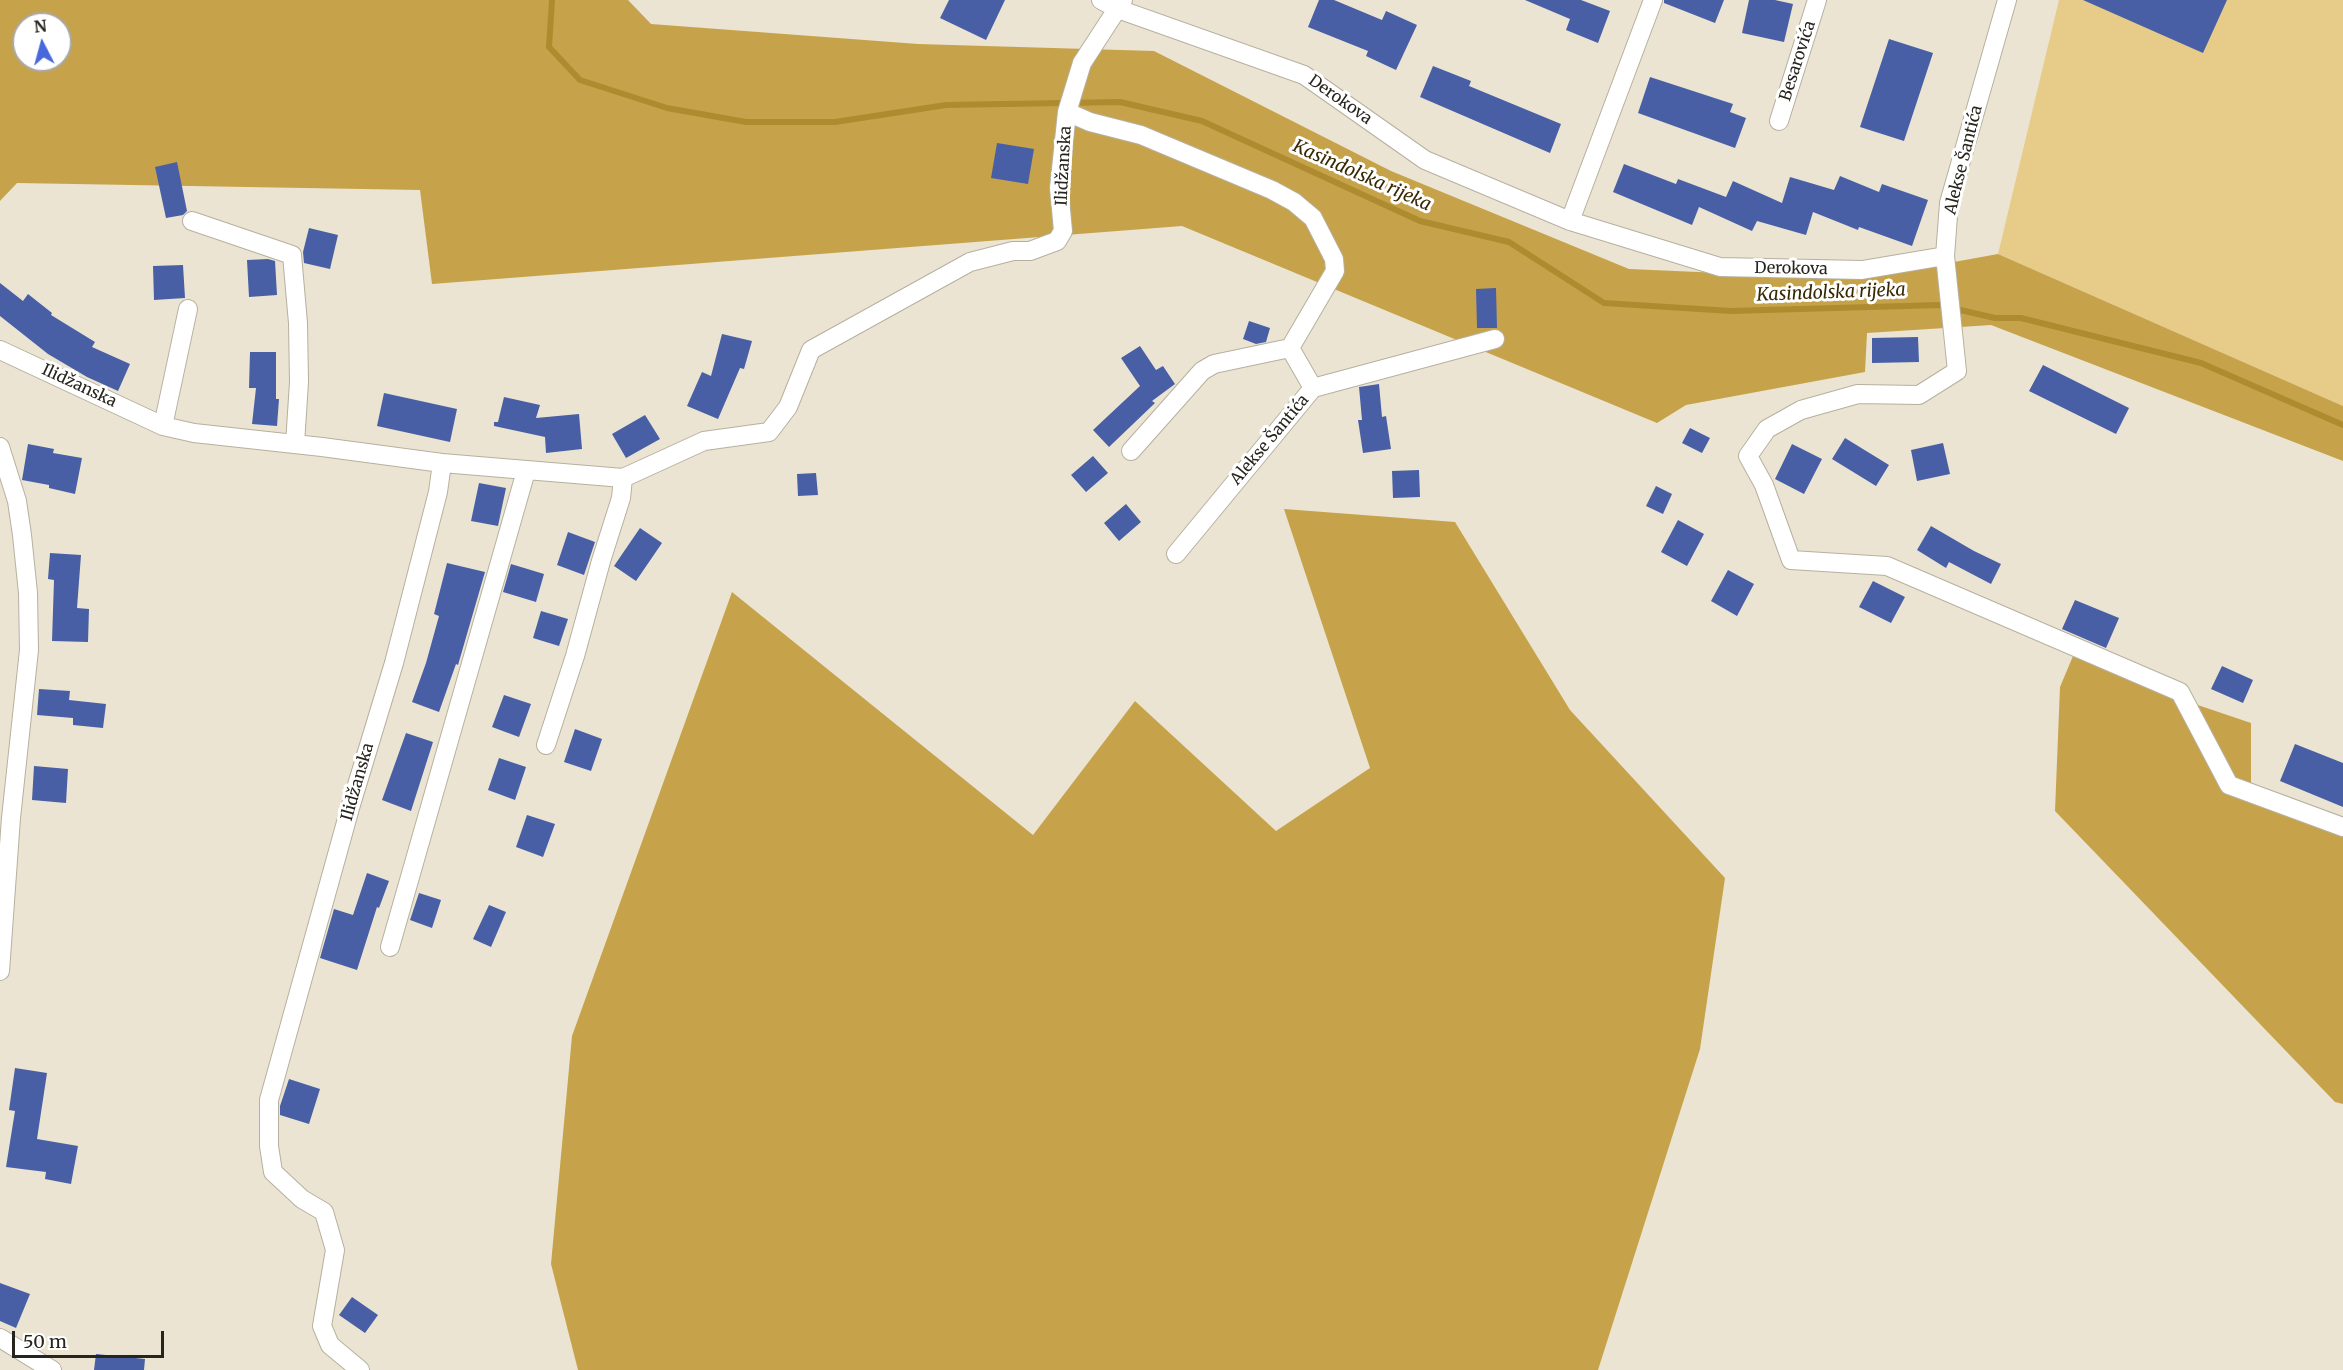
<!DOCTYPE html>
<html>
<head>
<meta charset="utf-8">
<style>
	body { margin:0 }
	#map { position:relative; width:2343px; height:1370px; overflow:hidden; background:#ebe4d2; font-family:Merriweather,serif }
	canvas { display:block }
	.north { position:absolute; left:12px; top:12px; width:60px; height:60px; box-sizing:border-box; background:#fff; border:2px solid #a9a7a5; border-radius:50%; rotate:354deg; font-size:16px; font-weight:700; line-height:24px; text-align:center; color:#27241d }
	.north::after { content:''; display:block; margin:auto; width:21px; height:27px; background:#4869dc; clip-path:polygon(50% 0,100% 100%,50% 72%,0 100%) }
	.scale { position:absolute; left:12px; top:1331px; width:152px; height:27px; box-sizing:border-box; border:3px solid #27241d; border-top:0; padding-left:8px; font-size:18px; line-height:21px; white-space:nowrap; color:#27241d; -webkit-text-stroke:4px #fff; paint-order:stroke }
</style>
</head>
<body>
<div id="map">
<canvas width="2343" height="1370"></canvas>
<div class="north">N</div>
<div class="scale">50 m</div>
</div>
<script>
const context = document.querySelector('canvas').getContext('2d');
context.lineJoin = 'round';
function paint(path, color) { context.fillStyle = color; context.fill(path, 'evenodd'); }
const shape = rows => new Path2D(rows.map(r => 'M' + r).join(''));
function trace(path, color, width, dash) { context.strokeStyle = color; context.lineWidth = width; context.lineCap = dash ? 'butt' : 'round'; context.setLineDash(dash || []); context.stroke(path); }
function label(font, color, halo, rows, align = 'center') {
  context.font = font + ' Merriweather,serif'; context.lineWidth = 6; context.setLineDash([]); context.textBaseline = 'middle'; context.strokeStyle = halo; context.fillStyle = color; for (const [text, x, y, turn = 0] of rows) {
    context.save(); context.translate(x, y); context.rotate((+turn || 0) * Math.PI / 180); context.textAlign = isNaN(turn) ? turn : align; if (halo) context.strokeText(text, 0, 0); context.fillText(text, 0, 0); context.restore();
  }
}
paint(shape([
	[2059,0,2343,0,2343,406,1998,254]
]), '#e7cb89');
paint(shape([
	[0,0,628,0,651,24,918,44,1154,51,1391,171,1629,269,1860,279,1998,254,2343,406,2343,461,1991,325,1867,333,1865,372,1686,405,1657,423,1182,226,432,284,420,190,17,183,0,201],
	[24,24,60,24,60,60,24,60],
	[1284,509,1455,522,1570,710,1725,878,1700,1049,1598,1370,578,1370,551,1264,572,1036,732,592,1033,835,1135,701,1276,831,1370,768],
	[2073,656,2171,696,2251,723,2251,784,2343,821,2343,1104,2335,1102,2055,811,2060,687]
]), '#c6a34a');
trace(shape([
	[552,0,549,47,580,80,667,108,746,122,835,122,946,105,1120,102,1202,121,1420,221,1509,242,1604,303,1731,311,1939,305,1995,318,2021,318,2201,363,2343,425]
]), '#ae8b2f', 6);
paint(shape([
	[949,0,1005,0,986,40,940,18],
	[1319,0,1334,0,1382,20,1386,11,1417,25,1396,70,1366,56,1368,51,1308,27],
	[1525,0,1581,0,1610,11,1598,43,1566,30,1570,19],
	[1664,0,1724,0,1715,23,1664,3],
	[1749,0,1775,0,1793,4,1784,42,1742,33],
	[2083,0,2227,0,2203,53],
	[1889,39,1933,53,1904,141,1860,127],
	[1433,66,1471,81,1469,86,1561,124,1550,153,1420,97],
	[1650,77,1733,104,1730,112,1746,118,1735,148,1638,113],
	[997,143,1034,149,1028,184,991,178],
	[177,162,187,211,183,215,166,218,155,167],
	[1624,164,1676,184,1678,179,1726,197,1733,181,1782,203,1790,177,1834,190,1840,176,1879,192,1882,184,1928,200,1912,246,1859,227,1858,230,1813,212,1806,235,1757,221,1752,231,1699,207,1692,225,1613,192],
	[309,228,338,235,330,269,304,263,303,252],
	[268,259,275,261,277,295,249,297,247,260],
	[183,265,185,298,154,300,153,266],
	[0,283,23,301,28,294,52,313,51,315,95,342,92,347,130,364,118,391,87,377,48,354,0,316],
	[1496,288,1497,328,1477,328,1476,289],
	[1249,321,1270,328,1266,342,1256,344,1243,339],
	[722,334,752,341,744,369,740,368,718,419,687,406,702,372,711,376],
	[1918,337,1919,362,1872,363,1872,338],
	[1140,346,1156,370,1163,366,1175,384,1152,401,1155,403,1109,447,1093,430,1140,386,1121,358],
	[250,352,276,352,276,399,279,399,277,426,252,424,256,388,249,388],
	[2043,365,2129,408,2116,434,2029,391],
	[1379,384,1382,417,1386,416,1391,449,1363,453,1358,420,1362,420,1359,387],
	[384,393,457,409,450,442,377,426],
	[504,397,540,405,536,418,579,414,582,449,546,453,545,437,494,426,494,422,498,422],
	[645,415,660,439,626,458,612,434],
	[1690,428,1710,438,1702,453,1682,443],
	[1845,438,1889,465,1876,486,1832,459],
	[1943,443,1950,474,1917,481,1911,450],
	[28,444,54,449,53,453,82,458,75,494,49,488,49,485,22,480],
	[1792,444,1822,459,1804,494,1775,479],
	[1093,456,1108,473,1086,492,1071,475],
	[1419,470,1420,497,1393,498,1392,471],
	[816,473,818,495,798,496,797,474],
	[479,483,506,488,498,526,471,521],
	[1656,486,1672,494,1663,514,1646,506],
	[1126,504,1141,522,1119,541,1104,523],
	[1678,520,1704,534,1687,566,1661,552],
	[1931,526,1974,551,2001,564,1991,584,1949,562,1946,568,1917,550],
	[640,528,662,543,636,581,614,566],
	[568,532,595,542,584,575,557,565],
	[50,553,81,555,77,608,89,609,88,642,52,641,54,580,48,579],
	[447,563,485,572,458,665,456,664,439,712,412,702,426,663,439,616,434,614],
	[511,564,544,574,536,602,503,592],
	[1728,570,1754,584,1737,616,1711,601],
	[1873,581,1905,597,1891,623,1859,607],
	[2075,600,2119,618,2106,648,2062,629],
	[541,611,568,619,559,646,533,638],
	[2222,666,2253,680,2243,703,2211,689],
	[39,689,70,691,69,700,106,704,103,728,73,725,73,718,37,715],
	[504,695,531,704,519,737,492,727],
	[575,729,602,739,591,771,564,762],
	[406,733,433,742,411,811,382,800],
	[2295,744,2343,763,2343,807,2280,781],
	[499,758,526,767,515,800,488,790],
	[34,766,68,769,66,803,32,800],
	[527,815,555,824,543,857,516,847],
	[367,873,389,881,379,908,377,907,357,970,320,958,334,909,353,915],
	[419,893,441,900,432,928,410,920],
	[489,905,506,912,491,947,473,939],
	[15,1068,47,1073,37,1139,78,1146,71,1184,45,1179,46,1172,6,1167,15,1111,9,1110],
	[289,1079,320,1089,309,1124,280,1115,280,1106],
	[0,1283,30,1294,16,1328,0,1321],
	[352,1297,378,1315,365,1333,339,1315],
	[96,1354,145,1359,144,1370,94,1370]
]), '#485fa5');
const street = shape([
	[1101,0,1118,9,1304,75,1425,160,1570,221,1720,267,1862,270,1945,256],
	[2007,0,1949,203,1945,256,1957,371,1919,395,1858,394,1801,410,1767,429,1748,456,1764,485,1791,560,1887,566,2180,692,2229,785,2343,827],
	[1067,112,1090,122,1141,135,1272,190,1294,202,1313,218,1334,259,1335,271,1290,348,1214,364,1202,371,1131,451],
	[1779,121,1817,0],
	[192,221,292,255,298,323,299,382,295,444],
	[1570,221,1653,0],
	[1290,348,1313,388],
	[0,350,163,426,194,433,322,447,442,463,623,478,704,441,769,432,788,407,811,350,970,262,1013,251,1030,251,1057,241,1063,231,1059,188,1067,112,1082,63,1123,0],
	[163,426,188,309],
	[0,447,17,501,22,535,28,593,29,650,11,818,0,971],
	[1176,554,1313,388,1495,339],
	[546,745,575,656,601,561,621,498,623,478],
	[390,947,526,471],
	[0,1338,52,1370],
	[360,1370,330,1345,322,1326,335,1250,324,1212,302,1199,273,1172,269,1146,269,1100,350,808,394,663,438,492,442,463]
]);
trace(street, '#b7b09f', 20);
trace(street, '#fff', 18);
label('16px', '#27241d', '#fff', [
	["Besarovića",1798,61,-72],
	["Derokova",1340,100,35],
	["Alekse Šantića",1964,160,-76],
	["Ilidžanska",1064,166,-87],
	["Derokova",1791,269,1],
	["Ilidžanska",79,386,25],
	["Alekse Šantića",1270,440,-50],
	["Ilidžanska",358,782,-74]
]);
label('italic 18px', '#382902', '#fff', [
	["Kasindolska rijeka",1362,176,24],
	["Kasindolska rijeka",1831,293,-2]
]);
</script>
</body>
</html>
